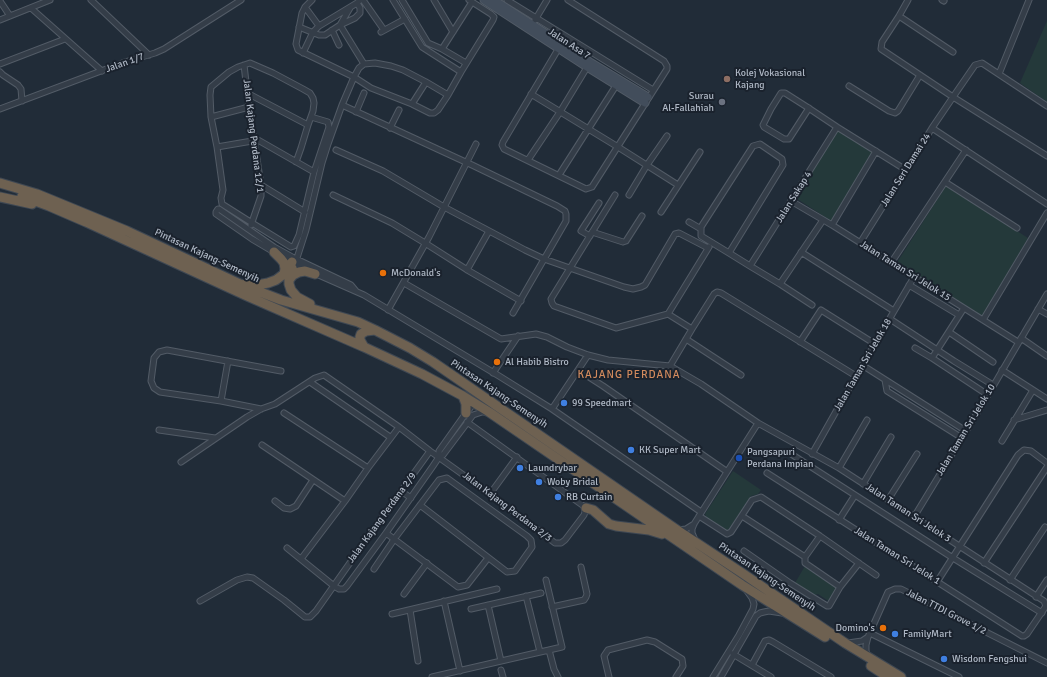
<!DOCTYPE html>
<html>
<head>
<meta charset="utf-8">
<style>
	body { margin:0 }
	canvas { display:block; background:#212c38 }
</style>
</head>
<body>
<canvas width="1047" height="677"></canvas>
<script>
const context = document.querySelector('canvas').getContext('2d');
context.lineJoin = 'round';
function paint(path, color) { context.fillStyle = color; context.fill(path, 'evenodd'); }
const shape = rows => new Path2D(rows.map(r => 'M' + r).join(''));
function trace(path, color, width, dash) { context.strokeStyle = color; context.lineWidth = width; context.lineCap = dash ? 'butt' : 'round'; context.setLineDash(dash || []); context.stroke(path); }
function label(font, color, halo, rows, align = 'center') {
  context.font = font + ' Signika,sans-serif'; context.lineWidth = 4; context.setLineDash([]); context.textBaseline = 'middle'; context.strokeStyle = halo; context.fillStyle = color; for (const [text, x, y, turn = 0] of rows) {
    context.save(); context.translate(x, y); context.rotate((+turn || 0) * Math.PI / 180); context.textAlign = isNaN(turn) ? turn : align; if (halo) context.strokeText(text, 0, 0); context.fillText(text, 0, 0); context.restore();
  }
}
paint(shape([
	[1047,21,1047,102,1020,83],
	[837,130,873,152,831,221,796,198],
	[946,186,1028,238,984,314,982,316,979,315,899,264,898,261],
	[733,471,761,490,758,494,751,496,729,529,725,531,707,519,705,514],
	[805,566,839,588,830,602,818,594,814,595,795,583]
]), '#24393a');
const street = shape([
	[91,0,149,55],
	[312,0,305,7,302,13,296,44,298,50,354,77,371,88,412,104,430,113,434,113,438,110,448,95],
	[363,0,384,30],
	[402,0,428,43,442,49,466,63],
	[434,0,453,32],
	[507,0,653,90],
	[942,0,944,1],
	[0,1,10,16],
	[305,7,319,26],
	[31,8,102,71],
	[350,8,340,25,364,64],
	[899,16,953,52],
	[0,20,50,0],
	[535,20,547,0],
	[299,27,319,35,325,35,340,25,355,18,360,13,360,8,357,3],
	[332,30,339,45],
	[381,32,405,19],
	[560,46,503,142,502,145,504,149,586,189,592,187,667,69,667,66,664,61,568,0],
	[442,49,472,2],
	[303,53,313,32,319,26,357,3,360,0],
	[0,64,65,39],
	[244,65,249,107,261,185,261,196,251,225],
	[0,72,3,75,18,85,21,89,22,101],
	[461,72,493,20,494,17,491,14,469,0],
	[999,74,1029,0],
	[849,86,889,111,895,113,898,111,920,75],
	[247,93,308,125],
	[531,94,618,147,678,185],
	[412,104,426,82],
	[342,105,472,165,557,206,565,211,566,214,566,221,513,313],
	[1047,106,982,63,975,65,953,97,1047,156],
	[809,108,789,139,784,139,764,127,763,125,771,109,781,93,785,93,807,107,837,127,906,170],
	[0,109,125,62,155,53,164,49,241,0],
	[356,112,364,93],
	[211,117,249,107],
	[390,128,399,110],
	[932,128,1047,204],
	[217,147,258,140,314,172],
	[336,150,383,171,444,207,525,250,544,259,624,287,633,289,641,287,645,285,675,234,679,233,708,248],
	[528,160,560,112,589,64],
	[296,162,301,148,308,125,313,111,314,103,313,98,310,93,303,89,273,73,250,63,238,67,229,72,211,87,210,95,211,117,217,147,223,190,221,198,222,204,252,223,291,247,294,246,299,235,314,172,329,127,328,122,311,117],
	[559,175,617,84],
	[945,182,1017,228],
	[261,185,305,212],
	[333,195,392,223,425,243,469,271,521,301],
	[615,195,551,299,552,303,554,306,616,328,668,314,709,247],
	[629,195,647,165,667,136],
	[791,201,832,225,1018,342],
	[661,212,700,152],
	[689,222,701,229],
	[832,225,876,151],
	[592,232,623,242,626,241,642,216],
	[590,236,581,231,599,203],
	[860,243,932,128,953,97,881,49,882,42,899,16,908,0],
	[801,252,894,311],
	[729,253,783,165,782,159,760,144,753,146,701,227,701,236,729,253,750,266,780,284,812,305],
	[296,261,306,230,322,163,328,144,342,105,354,77,359,68,364,64,375,63,391,66,403,70,426,82,448,95,461,72,422,47,393,0],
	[891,263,966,150],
	[750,266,837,127],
	[307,270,274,252,252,239,216,214,216,212,218,209,219,209,274,247,294,258,351,285,356,291],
	[467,270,489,231],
	[314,273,364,295,499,376,552,409,701,512],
	[404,283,501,339,536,334,547,337,567,347,588,355,608,360,670,366,701,384,758,423,839,468,1044,601,1046,606,1027,634,1024,636,1022,636,767,473],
	[780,284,823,220],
	[909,285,959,315],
	[1038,309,1047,314],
	[388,310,429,237,476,144],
	[668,314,692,329],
	[890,319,954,361,993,385],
	[983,320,1047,213],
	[949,332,993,362],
	[1021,338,1047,356],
	[686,339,741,375],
	[800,342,821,310,875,344],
	[915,348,932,358,988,395],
	[932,358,964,308],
	[862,365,966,431],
	[670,366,692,329,714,294,717,292,721,293,856,376],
	[578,370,603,386,726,471],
	[1002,370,1047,399],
	[493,373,518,336],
	[885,380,887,391,962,438],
	[310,382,390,437],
	[221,401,228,361],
	[261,409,221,401,160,392,154,388,151,381,154,358,159,352,167,350,281,371],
	[552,409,588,355],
	[284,413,368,468],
	[1014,420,1047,410],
	[159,430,215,438],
	[1002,441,1033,390],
	[262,445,345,501],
	[788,452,953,558,1042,613],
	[812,454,856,376,914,277],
	[439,457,443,455,473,415,482,412,487,412],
	[181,462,247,417,261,409,275,404,315,378,324,375,399,427,430,451,490,494,555,543,561,543,565,540,584,515,585,512,585,507,467,422],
	[839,468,867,420],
	[863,484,891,437],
	[401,491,411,498],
	[490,494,517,457],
	[888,500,917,454],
	[275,501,284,508,290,509,296,506,313,480],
	[699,516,727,534,731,532,752,500,761,497,820,536,876,575],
	[742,516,805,557,805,563,840,587],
	[914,517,988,395,1047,294],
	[839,520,855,495],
	[678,530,686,529,694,524],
	[386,533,458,587,467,585,488,558],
	[695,540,692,533,692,529,694,524,758,423],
	[287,548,334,586,339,589,344,589,347,586,386,533,433,466,439,457,439,451,466,413,475,402],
	[744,551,790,583,827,606,829,606,840,587,859,563],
	[805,557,820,536],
	[301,559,345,501,368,468,399,427],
	[984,563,1047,467],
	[374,569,395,538,439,480,447,478,527,536,531,540,532,547,515,571,507,572,420,505],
	[1010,580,1045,527],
	[937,582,1018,455,1024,450,1031,451,1047,463],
	[404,594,427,563],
	[526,596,540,652],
	[1036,597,1047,580],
	[200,601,237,580,247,577,253,578,284,600,305,617,310,617,316,611,378,523,430,451],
	[444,601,460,671],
	[488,605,501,661],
	[552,607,584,600,586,597,587,594,581,567],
	[471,609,541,593],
	[410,610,418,661],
	[392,614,497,589],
	[870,633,959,677],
	[848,643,862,641,868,637],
	[549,650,554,669,558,677],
	[733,654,771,677],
	[868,657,866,651,866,645,868,637,888,592,895,589,901,589,1047,663],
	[752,665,765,641,769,640,773,642,831,677],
	[501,670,503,677],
	[432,677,562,647,546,580],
	[609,677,604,656,608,650,647,640,655,642,682,659,683,666,676,677],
	[713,677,739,635,753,609,754,604,752,598,747,591],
	[721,677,756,616,760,613,764,612,769,611,782,613]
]);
const secondary = shape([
	[484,0,587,67,645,103],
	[494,0,590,62,648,97]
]);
const highway = shape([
	[0,183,37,194,127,231,242,285,281,300,358,322,375,330,410,348,433,362,677,530,742,573,845,643,901,677],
	[22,196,49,206,86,222,247,296,364,347,422,374,463,396,489,412,742,585,825,637],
	[0,197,32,204],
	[274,252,281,259,284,263,285,269,284,274],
	[292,268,289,275,289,284,291,290,297,297,310,304],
	[289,280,293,275,299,272,305,271,315,274],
	[245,284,257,285,268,283,276,280,284,274,292,262],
	[364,347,360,340,360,337,361,334,366,331,375,330],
	[463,396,466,404,466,413],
	[586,508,593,510,609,524,616,526,649,530,662,534],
	[871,666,888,677]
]);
trace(street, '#525b66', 7);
trace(secondary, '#525b66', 9);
trace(highway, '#3f4853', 11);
trace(street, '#343d48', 5);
trace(secondary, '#424d5b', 7);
trace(highway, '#6e6151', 9);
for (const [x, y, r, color] of [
	[727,79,4,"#8d6e63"],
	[722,102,4,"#6b7280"],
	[383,273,4,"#e8710a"],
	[497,362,4,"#e8710a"],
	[564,403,4,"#3f7fe0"],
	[631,450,4,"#3f7fe0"],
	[739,458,4,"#1a4fb4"],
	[520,468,4,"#3f7fe0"],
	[539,482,4,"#3f7fe0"],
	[558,497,4,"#3f7fe0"],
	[883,628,4,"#e8710a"],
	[895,634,4,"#3f7fe0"],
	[944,659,4,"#3f7fe0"]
]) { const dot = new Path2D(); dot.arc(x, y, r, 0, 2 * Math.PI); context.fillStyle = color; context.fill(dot); trace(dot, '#1a222d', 1.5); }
label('10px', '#afb8c5', '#1a222d', [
	["Jalan Asa 7",569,44,33],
	["Jalan 1/7",125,63,-20],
	["Jalan Kajang Perdana 12/1",253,136,83],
	["Jalan Seri Damai 24",906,170,-58],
	["Jalan Sakap 4",794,197,-58],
	["Pintasan Kajang-Semenyih",207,256,25],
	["Jalan Taman Sri Jelok 15",905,271,32],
	["Jalan Taman Sri Jelok 18",863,365,-60],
	["Pintasan Kajang-Semenyih",499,394,34],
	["Jalan Taman Sri Jelok 10",966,430,-59],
	["Jalan Kajang Perdana 2/3",507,507,37],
	["Jalan Taman Sri Jelok 3",908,513,33],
	["Jalan Kajang Perdana 2/9",382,518,-54],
	["Jalan Taman Sri Jelok 1",897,556,32],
	["Pintasan Kajang-Semenyih",767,577,34],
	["Jalan TTDI Grove 1/2",946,612,27]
]);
label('10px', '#afb8c5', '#1a222d', [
	["Kolej Vokasional",735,73],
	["Kajang",735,85],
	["Surau",714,96,"right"],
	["Al-Fallahiah",714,108,"right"],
	["McDonald's",391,273],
	["Al Habib Bistro",505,362],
	["99 Speedmart",572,403],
	["KK Super Mart",639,450],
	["Pangsapuri",747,452],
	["Perdana Impian",747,464],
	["Laundrybar",528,468],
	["Woby Bridal",547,482],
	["RB Curtain",566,497],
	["Domino's",875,628,"right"],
	["FamilyMart",903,634],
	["Wisdom Fengshui",952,659]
], 'left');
context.letterSpacing = '1px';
label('11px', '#d28a5d', '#1a222d', [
	["KAJANG PERDANA",629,375]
]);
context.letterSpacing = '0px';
</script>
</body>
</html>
